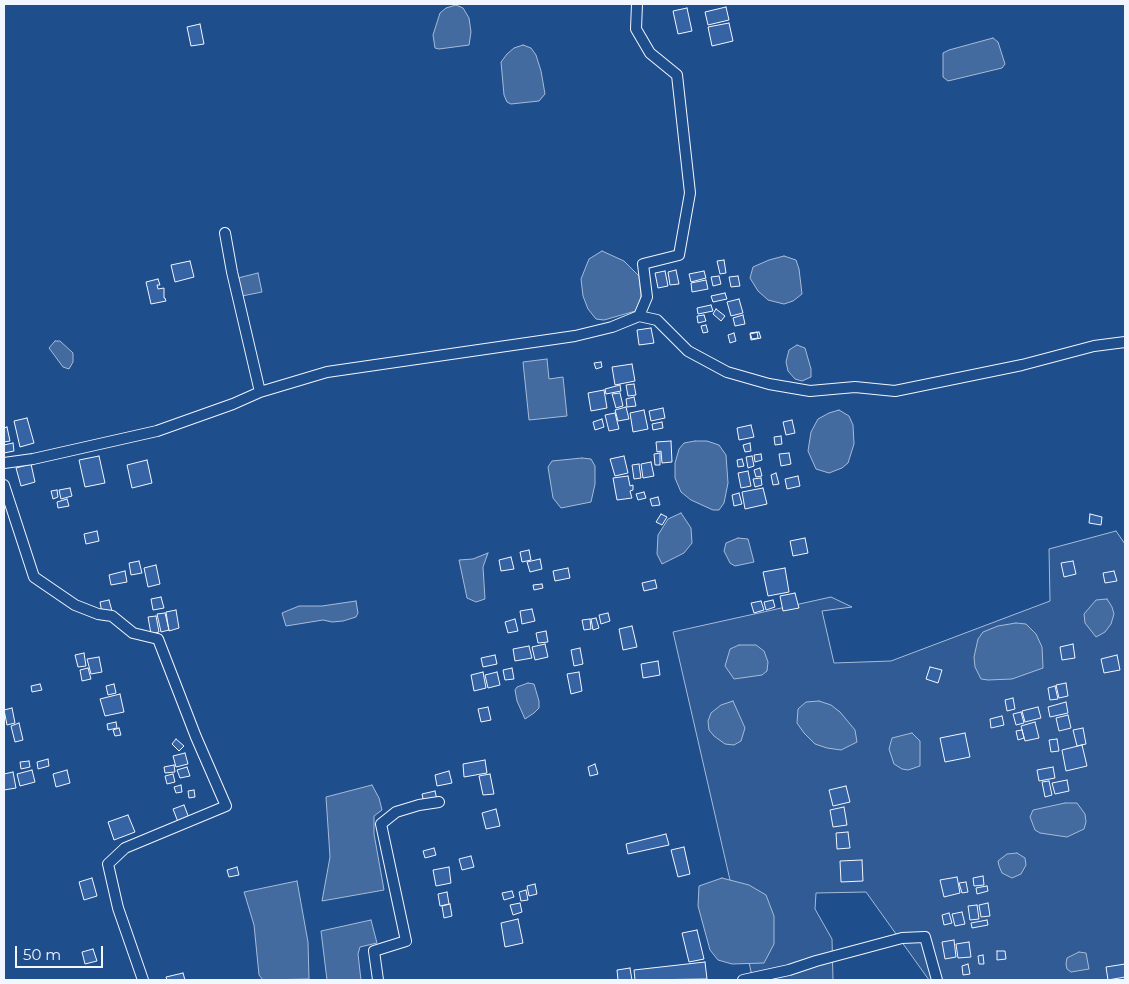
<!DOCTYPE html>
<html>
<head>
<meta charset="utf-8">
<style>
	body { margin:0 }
	#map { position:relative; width:1129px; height:984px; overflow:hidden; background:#1f4e8c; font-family:Montserrat,sans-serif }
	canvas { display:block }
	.frame { position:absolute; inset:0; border:5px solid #f2f6ff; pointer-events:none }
	.scale { position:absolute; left:15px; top:946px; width:88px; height:22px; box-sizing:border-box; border:2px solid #f2f6ff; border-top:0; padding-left:6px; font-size:15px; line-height:18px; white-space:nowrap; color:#f2f6ff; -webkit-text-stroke:4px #1f4e8c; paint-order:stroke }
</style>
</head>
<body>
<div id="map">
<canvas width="1129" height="984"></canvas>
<div class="frame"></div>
<div class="scale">50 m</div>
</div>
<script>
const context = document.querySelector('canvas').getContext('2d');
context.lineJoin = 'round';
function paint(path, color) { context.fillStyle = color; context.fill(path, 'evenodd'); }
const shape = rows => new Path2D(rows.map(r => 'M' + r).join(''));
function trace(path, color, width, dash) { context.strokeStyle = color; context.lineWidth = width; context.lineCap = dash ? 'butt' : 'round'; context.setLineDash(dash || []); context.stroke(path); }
const built = shape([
	[1116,531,1125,544,1125,980,929,980,866,892,816,893,815,909,832,939,833,980,753,980,673,632,831,597,852,607,822,611,834,663,891,661,1050,601,1049,549,1116,531]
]);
paint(built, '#305b95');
trace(built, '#a8bbd7', 1);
const water = shape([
	[456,5,463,8,469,18,471,32,469,45,439,49,435,48,433,35,440,13,446,8,456,5],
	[993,38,998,42,1005,64,1002,68,948,81,943,77,943,53,949,50,993,38],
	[523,45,531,48,536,55,541,71,545,94,539,101,511,104,507,102,504,95,501,62,507,54,514,48,523,45],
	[602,251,624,261,639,276,641,295,639,310,604,320,596,319,588,309,583,296,581,279,589,259,602,251],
	[784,256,796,260,799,269,802,294,793,301,784,304,768,300,758,291,750,278,753,267,769,260,784,256],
	[258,273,262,292,242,296,238,278,258,273],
	[55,341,60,341,73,353,73,362,69,369,63,367,49,348,55,341],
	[797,345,805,348,811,369,811,377,802,381,795,379,788,371,786,362,789,350,797,345],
	[547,359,549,379,563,377,567,416,529,420,523,362,547,359],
	[839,410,849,416,853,425,854,444,848,463,842,468,829,473,816,469,808,451,811,432,818,419,829,413,839,410],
	[695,441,707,441,719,445,726,455,728,483,724,503,719,510,713,510,691,500,681,492,675,478,675,463,679,449,684,443,695,441],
	[582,458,591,459,595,466,595,484,591,502,561,508,553,498,548,467,552,461,582,458],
	[681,513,691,528,692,543,684,553,662,564,657,554,658,535,668,519,681,513],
	[738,538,748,539,754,562,735,566,730,563,724,551,726,543,738,538],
	[488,553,483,567,485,599,476,602,467,598,459,560,473,559,488,553],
	[1107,599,1112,607,1114,614,1111,624,1105,632,1096,637,1085,623,1084,614,1096,600,1107,599],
	[356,601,358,613,356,617,343,621,332,622,323,620,286,626,282,613,299,606,322,606,356,601],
	[1016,623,1026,624,1036,634,1042,647,1043,668,1012,679,988,680,981,679,975,667,974,657,978,639,983,632,998,626,1016,623],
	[739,645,756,645,764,651,768,662,767,671,762,675,734,679,725,666,730,649,739,645],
	[528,683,534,684,539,701,539,708,534,713,525,719,517,701,515,690,517,687,528,683],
	[733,701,745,728,741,741,734,745,725,744,714,736,709,730,708,721,711,713,721,705,733,701],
	[819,701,831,705,840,712,855,730,857,742,841,750,827,748,815,744,804,733,797,723,798,709,806,702,819,701],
	[912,733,920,741,920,766,908,770,902,769,894,764,889,749,892,738,912,733],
	[372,785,379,798,382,810,374,816,374,834,384,890,322,901,330,857,326,797,372,785],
	[1065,803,1077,803,1085,814,1086,822,1084,829,1067,837,1040,833,1035,830,1030,817,1033,810,1065,803],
	[1017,853,1025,858,1026,865,1021,874,1012,878,1002,873,999,866,998,861,1007,854,1017,853],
	[722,878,749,885,766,895,774,916,774,944,764,963,732,964,718,960,710,950,698,906,699,886,722,878],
	[297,881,308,942,309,979,263,980,259,975,254,925,244,892,297,881],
	[371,920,377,943,360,947,358,954,361,980,327,980,321,931,371,920],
	[1079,952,1086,953,1089,969,1071,972,1067,969,1066,964,1067,958,1079,952]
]);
paint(water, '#446ba0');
trace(water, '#a8bbd7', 1);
const building = shape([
	[726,7,729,20,708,25,705,12,726,7],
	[687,8,692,31,678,34,673,11,687,8],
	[729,23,733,41,712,46,708,27,729,23],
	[200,24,204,44,191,46,187,27,200,24],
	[724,260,726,273,720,274,717,261,724,260],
	[190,261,194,277,175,282,171,265,190,261],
	[676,270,679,284,670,285,668,272,676,270],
	[665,271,668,286,658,288,655,273,665,271],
	[704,271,706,278,691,282,689,274,704,271],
	[719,276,721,284,713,286,711,277,719,276],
	[738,276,740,286,731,287,729,277,738,276],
	[158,279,160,285,157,285,158,289,164,288,164,298,165,298,166,301,151,304,146,282,158,279],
	[706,280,708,289,692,292,691,283,706,280],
	[725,293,727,299,713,302,711,296,725,293],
	[739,299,743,313,731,316,727,302,739,299],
	[711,305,713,311,698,314,697,308,711,305],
	[716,309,725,316,721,321,713,314,716,309],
	[704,315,706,321,698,323,697,316,704,315],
	[743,315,745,324,735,326,733,318,743,315],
	[706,325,708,332,703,333,701,326,706,325],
	[651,328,654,343,639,345,637,330,651,328],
	[757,332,758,338,752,339,750,333,757,332],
	[759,332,761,338,751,340,750,334,759,332],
	[734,333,736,341,730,343,728,335,734,333],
	[601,362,602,367,596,369,594,363,601,362],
	[632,364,635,381,615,385,612,367,632,364],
	[634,384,636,395,628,396,626,385,634,384],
	[620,385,621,391,606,394,605,389,620,385],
	[604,390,607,408,591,411,588,393,604,390],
	[620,393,623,406,616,408,612,394,620,393],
	[634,397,636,406,627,407,626,399,634,397],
	[626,407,629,419,618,421,615,410,626,407],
	[663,408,665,418,651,421,649,411,663,408],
	[644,410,648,429,633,432,630,413,644,410],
	[615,413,619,429,609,431,605,415,615,413],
	[27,418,34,443,20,447,14,421,27,418],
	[602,419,604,427,595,430,593,422,602,419],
	[792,420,795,433,786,435,783,422,792,420],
	[662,422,663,428,653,430,652,424,662,422],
	[751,425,754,437,739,440,737,428,751,425],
	[7,427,10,441,4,442,4,428,7,427],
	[781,436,782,444,775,445,774,437,781,436],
	[671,441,672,462,662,463,661,451,657,452,656,442,671,441],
	[13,443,14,451,4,453,4,445,13,443],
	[750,443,751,451,745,452,743,445,750,443],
	[660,453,660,465,655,465,654,454,660,453],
	[789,453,791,464,781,466,779,454,789,453],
	[761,454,762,460,755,462,754,455,761,454],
	[99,456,105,483,85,487,79,460,99,456],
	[624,456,628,473,615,476,610,459,624,456],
	[752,456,754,466,748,468,746,457,752,456],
	[742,459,744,466,738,467,737,460,742,459],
	[147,460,152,483,132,488,127,465,147,460],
	[651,462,654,476,643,478,641,464,651,462],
	[31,464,35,482,21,486,16,468,31,464],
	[639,464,641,478,634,479,632,465,639,464],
	[760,468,762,476,756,477,754,470,760,468],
	[748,471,751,486,741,488,738,473,748,471],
	[776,473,779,484,773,485,771,475,776,473],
	[628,476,630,486,633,485,633,490,630,491,632,498,617,500,613,478,628,476],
	[798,476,800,486,787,489,785,479,798,476],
	[761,478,762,485,755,487,753,479,761,478],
	[70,488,72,496,61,499,59,490,70,488],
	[763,488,767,504,745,509,742,492,763,488],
	[57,490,58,497,53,499,51,491,57,490],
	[644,492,646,498,638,500,636,494,644,492],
	[739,493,742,504,734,506,732,495,739,493],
	[658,497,660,505,652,506,650,499,658,497],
	[67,499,69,506,58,508,57,502,67,499],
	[661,514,667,517,662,525,656,522,661,514],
	[1090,514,1102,517,1101,525,1089,523,1090,514],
	[97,531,99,541,86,544,84,534,97,531],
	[805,538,808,553,793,556,790,541,805,538],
	[529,550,531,560,522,562,520,552,529,550],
	[511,557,514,569,501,571,499,560,511,557],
	[540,559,542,569,530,572,527,562,540,559],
	[139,561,142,573,131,575,129,563,139,561],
	[1073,561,1076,574,1064,577,1061,563,1073,561],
	[156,565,160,584,148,587,144,568,156,565],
	[568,568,570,578,555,581,553,571,568,568],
	[785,568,789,592,768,596,763,572,785,568],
	[125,571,127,582,111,585,109,575,125,571],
	[1114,571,1117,581,1105,583,1103,573,1114,571],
	[655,580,657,588,644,591,642,583,655,580],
	[542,584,543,588,534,590,533,585,542,584],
	[795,593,799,608,783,611,780,596,795,593],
	[161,597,164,608,153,610,151,599,161,597],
	[109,600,112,611,102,613,100,602,109,600],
	[773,600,775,607,766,610,764,602,773,600],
	[761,601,764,610,754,613,751,603,761,601],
	[532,609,535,621,522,624,520,611,532,609],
	[176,610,179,628,169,631,166,612,176,610],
	[165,613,169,630,161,632,157,614,165,613],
	[608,613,610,621,601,624,599,615,608,613],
	[156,616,159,632,151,634,148,617,156,616],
	[596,618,599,628,593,630,591,619,596,618],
	[515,619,518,631,508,633,505,622,515,619],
	[590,619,591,629,584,630,582,620,590,619],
	[632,626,637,647,623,650,619,629,632,626],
	[546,631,548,642,538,643,536,633,546,631],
	[545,644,548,657,535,660,532,647,545,644],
	[1073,644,1075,658,1062,660,1060,647,1073,644],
	[529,646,532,658,515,661,513,649,529,646],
	[580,648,583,664,574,666,571,650,580,648],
	[84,653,86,666,78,667,75,655,84,653],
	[495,655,497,664,483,667,481,658,495,655],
	[1117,655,1120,670,1104,673,1101,659,1117,655],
	[99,657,102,672,91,674,87,659,99,657],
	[658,661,660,675,643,678,641,664,658,661],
	[930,667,942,670,938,683,926,679,930,667],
	[88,668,91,679,82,681,80,670,88,668],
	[512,668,514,679,505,680,503,670,512,668],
	[483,672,486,688,474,691,471,675,483,672],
	[497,672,500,685,488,688,485,675,497,672],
	[579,672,582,691,571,694,567,674,579,672],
	[1066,683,1068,696,1059,698,1056,685,1066,683],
	[40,684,42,690,32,692,31,686,40,684],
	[114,684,116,693,108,695,106,686,114,684],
	[1055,686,1058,699,1050,700,1048,688,1055,686],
	[120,694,124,712,105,716,100,699,120,694],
	[1013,698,1015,709,1007,711,1005,700,1013,698],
	[1066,702,1068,713,1050,717,1048,707,1066,702],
	[488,707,491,720,481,722,478,709,488,707],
	[1038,707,1041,718,1025,722,1022,711,1038,707],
	[12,708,15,723,7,725,4,710,12,708],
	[1021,712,1024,723,1016,725,1013,714,1021,712],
	[1068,715,1071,728,1059,731,1056,718,1068,715],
	[1002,716,1004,725,991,728,990,719,1002,716],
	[116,722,117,728,108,730,107,724,116,722],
	[1035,722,1039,738,1025,741,1021,726,1035,722],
	[19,723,23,740,15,742,11,726,19,723],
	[119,728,121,735,115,736,113,730,119,728],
	[1083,728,1086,744,1077,746,1073,730,1083,728],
	[1022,730,1024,738,1018,740,1016,731,1022,730],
	[965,733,970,757,945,762,940,738,965,733],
	[176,739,184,746,179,751,172,744,176,739],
	[1057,739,1059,751,1051,752,1049,740,1057,739],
	[1082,745,1087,766,1066,771,1062,750,1082,745],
	[185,753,188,764,176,767,173,756,185,753],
	[48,759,49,766,38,769,37,762,48,759],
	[485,760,487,773,464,777,463,764,485,760],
	[29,761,30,767,21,769,20,762,29,761],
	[595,764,598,774,590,776,588,767,595,764],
	[174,765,175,772,165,773,164,767,174,765],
	[187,767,190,776,180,778,177,770,187,767],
	[1053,767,1055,778,1039,781,1037,770,1053,767],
	[32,770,35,782,20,786,17,774,32,770],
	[67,770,70,783,56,787,53,774,67,770],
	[449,771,452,783,437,786,435,775,449,771],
	[13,772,16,788,4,790,4,774,13,772],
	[173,774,175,782,167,784,165,776,173,774],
	[490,774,494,794,483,795,479,776,490,774],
	[1067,780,1069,791,1055,794,1052,783,1067,780],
	[1049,781,1052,795,1045,797,1042,782,1049,781],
	[181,785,182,792,176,793,174,787,181,785],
	[846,786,850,802,833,806,829,790,846,786],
	[194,790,195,797,189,798,188,791,194,790],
	[435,791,437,800,424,803,422,794,435,791],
	[184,805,189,818,178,822,173,809,184,805],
	[844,807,847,825,833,827,830,810,844,807],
	[496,809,500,826,486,829,482,813,496,809],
	[128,815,135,832,114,840,108,822,128,815],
	[848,832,850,848,837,849,836,833,848,832],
	[666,834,669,845,628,854,626,844,666,834],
	[684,847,690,874,678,877,671,850,684,847],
	[434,848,436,855,425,858,423,851,434,848],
	[471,856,474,867,462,870,459,859,471,856],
	[862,860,863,881,841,882,840,861,862,860],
	[237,867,239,875,229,877,227,870,237,867],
	[449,867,451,883,436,886,433,870,449,867],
	[983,876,984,885,974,886,973,878,983,876],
	[957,877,960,893,944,897,940,880,957,877],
	[92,878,97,896,84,900,79,882,92,878],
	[966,882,968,892,962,893,959,883,966,882],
	[535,884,537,894,529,896,527,886,535,884],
	[987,886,988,891,977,894,976,888,987,886],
	[526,890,528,900,521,901,519,892,526,890],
	[512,891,514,897,504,900,502,893,512,891],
	[447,892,449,904,440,906,438,894,447,892],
	[520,903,522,912,513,915,510,905,520,903],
	[988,903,990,916,981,917,979,905,988,903],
	[450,904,452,916,444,918,442,906,450,904],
	[977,905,979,919,970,920,968,906,977,905],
	[962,912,965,924,955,926,952,914,962,912],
	[949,913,952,923,944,925,942,915,949,913],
	[518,919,523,943,505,947,501,923,518,919],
	[987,920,988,925,972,928,971,923,987,920],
	[697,930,704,959,689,962,682,933,697,930],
	[954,940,956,957,945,959,942,942,954,940],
	[969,942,971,957,958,958,956,944,969,942],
	[93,949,97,961,85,964,82,952,93,949],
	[997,951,1005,951,1006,959,997,960,997,951],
	[983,955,984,964,979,964,978,956,983,955],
	[705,962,707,979,635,980,634,970,705,962],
	[968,964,970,974,963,975,962,966,968,964],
	[1125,964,1125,977,1108,980,1106,967,1125,964],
	[630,968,632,980,618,980,617,970,630,968],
	[183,973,185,980,167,980,166,977,183,973]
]);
paint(building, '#3563a3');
trace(building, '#f2f6ff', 1);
const minor = shape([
	[637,4,636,29,650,53,677,75,690,193,679,255,643,264,647,297,639,316],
	[225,233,232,272,260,392],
	[4,463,33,459,157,431,233,404,260,392,327,372,575,336,612,327,639,316,657,320,688,351,727,372,769,384,810,391,855,387,895,391,1022,365,1094,346,1125,342],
	[4,485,34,577,75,605,98,614,112,616,133,633,158,639,196,737,226,806,125,848,108,864,118,908,143,980],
	[378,980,374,951,406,941,381,824,396,812,419,805,439,802],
	[743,980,789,970,816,961,902,938,925,937,937,980]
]);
trace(minor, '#f2f6ff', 12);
trace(minor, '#1f4e8c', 10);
</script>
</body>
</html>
